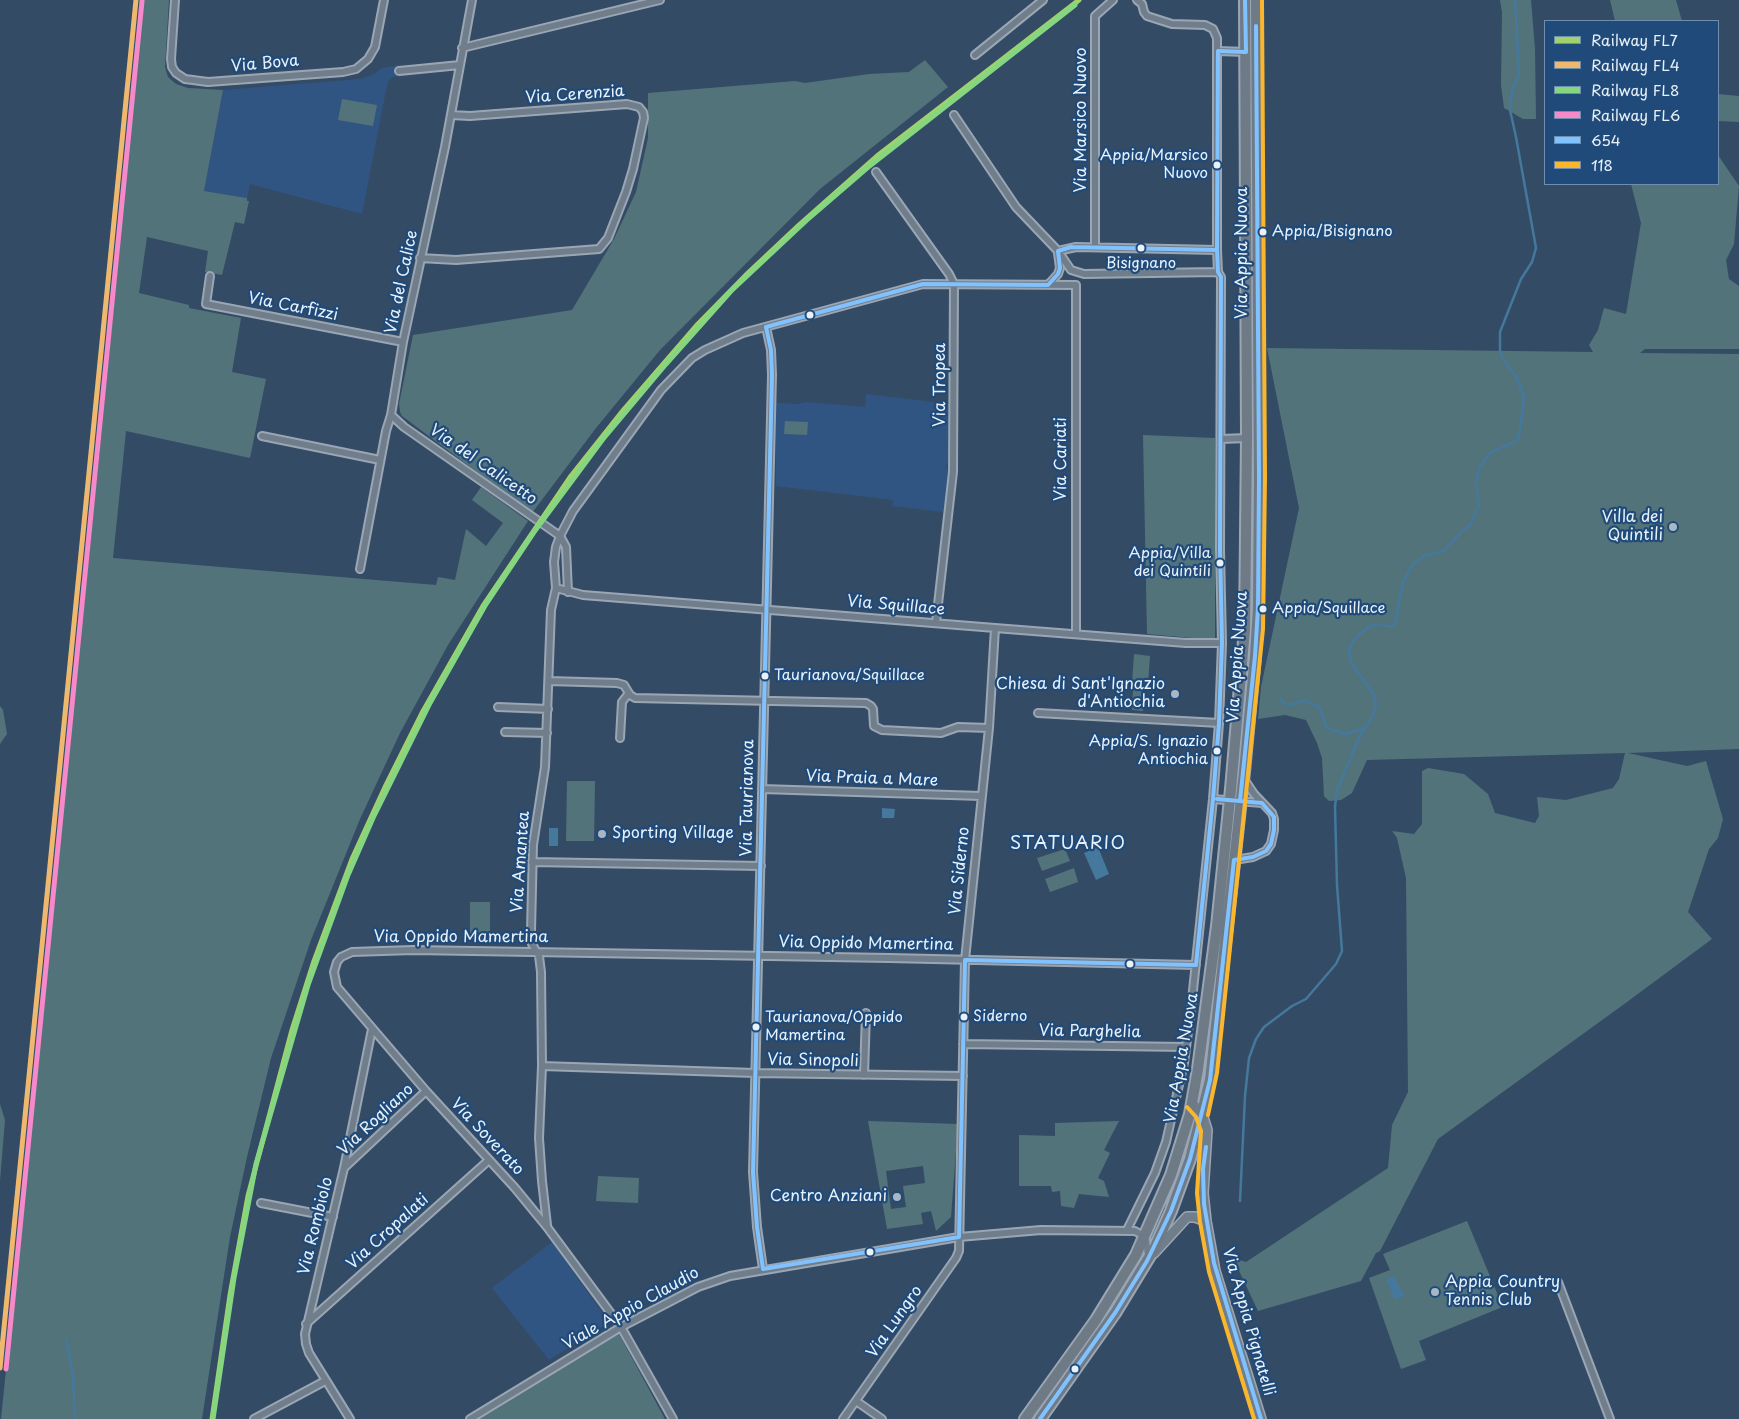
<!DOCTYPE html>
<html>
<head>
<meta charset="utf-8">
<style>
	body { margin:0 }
	#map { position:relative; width:1739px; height:1419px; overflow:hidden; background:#344b65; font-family:"Playpen Sans",sans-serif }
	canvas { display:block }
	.legend { position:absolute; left:1544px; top:20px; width:175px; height:165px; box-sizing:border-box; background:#1f4a7a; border:1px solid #6f8dac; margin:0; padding:6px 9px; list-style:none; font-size:15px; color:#e8f1f8 }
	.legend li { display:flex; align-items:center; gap:10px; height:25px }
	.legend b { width:25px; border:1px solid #6f8dac }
</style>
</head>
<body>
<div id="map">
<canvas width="1739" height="1419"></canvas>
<ul class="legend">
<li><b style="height:6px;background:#a0d26c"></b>Railway FL7</li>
<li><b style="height:6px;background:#efb86f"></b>Railway FL4</li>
<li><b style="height:6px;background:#85d681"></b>Railway FL8</li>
<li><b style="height:6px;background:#f589c9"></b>Railway FL6</li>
<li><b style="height:6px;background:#80c2ff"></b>654</li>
<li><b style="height:6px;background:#fab62d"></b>118</li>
</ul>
</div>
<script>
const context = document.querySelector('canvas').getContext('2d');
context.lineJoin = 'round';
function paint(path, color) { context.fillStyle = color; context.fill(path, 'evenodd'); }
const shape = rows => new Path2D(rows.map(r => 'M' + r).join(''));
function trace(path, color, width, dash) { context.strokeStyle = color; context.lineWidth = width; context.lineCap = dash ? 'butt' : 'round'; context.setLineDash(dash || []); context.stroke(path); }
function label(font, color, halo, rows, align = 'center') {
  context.font = font + ' "Playpen Sans",sans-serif'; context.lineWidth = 4.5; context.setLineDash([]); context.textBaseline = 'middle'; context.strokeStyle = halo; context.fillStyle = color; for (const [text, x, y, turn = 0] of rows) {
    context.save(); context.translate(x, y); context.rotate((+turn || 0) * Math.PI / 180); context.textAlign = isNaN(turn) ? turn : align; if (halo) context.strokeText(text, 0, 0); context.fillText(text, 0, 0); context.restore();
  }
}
paint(shape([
	[399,65,400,76,392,77,389,80,387,85,362,214,250,184,247,198,204,191,223,90,360,79,374,74,382,68],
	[866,394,951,404,950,461,946,466,946,468,950,470,943,512,892,506,893,500,776,486,775,400,778,403,797,404,807,402,865,407],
	[552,1242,609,1322,549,1360,492,1288]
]), '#315582');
paint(shape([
	[143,0,169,0,165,67,168,77,176,84,188,88,223,90,204,191,247,198,247,201,249,201,244,224,235,222,222,275,205,272,208,251,147,237,139,293,189,305,189,308,241,318,232,372,266,379,250,458,126,431,113,558,436,585,438,577,455,580,466,529,486,546,503,523,472,500,481,487,528,521,448,645,400,733,360,819,311,940,271,1058,247,1157,230,1237,202,1419,1,1419,102,428],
	[1500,0,1531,0,1535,49,1536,119,1523,119,1504,108,1501,85,1502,12],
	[1610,0,1676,0,1682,21,1615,21],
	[925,60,948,87,820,189,660,350,596,428,532,513,402,416,400,412,399,404,413,335,572,310,614,239,636,192,648,138,648,93,795,81,805,83,869,74,909,72],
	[1718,94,1739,96,1739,122,1718,121],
	[342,99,377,105,373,126,338,120],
	[1718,155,1739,186,1734,244,1726,260,1729,279,1739,286,1739,349,1645,349,1640,353,1739,354,1739,749,1628,753,1687,766,1706,761,1723,819,1718,838,1709,849,1688,912,1712,939,1627,1002,1438,1139,1380,1251,1376,1253,1361,1281,1258,1311,1233,1258,1246,1262,1388,1168,1392,1125,1408,1092,1406,878,1397,838,1392,831,1414,834,1422,824,1422,771,1428,768,1464,774,1488,794,1495,813,1535,823,1539,816,1537,797,1566,800,1613,788,1619,779,1625,753,1367,760,1352,793,1341,800,1329,801,1324,796,1322,758,1317,743,1306,720,1285,715,1258,719,1261,687,1299,508,1267,348,1593,352,1589,345,1598,330,1604,308,1626,314,1641,223,1631,184,1718,184],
	[785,421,808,422,807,435,784,434],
	[1143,435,1215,438,1215,640,1147,634],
	[1134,654,1150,656,1148,684,1132,683],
	[1133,688,1144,689,1143,711,1132,710],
	[0,706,3,710,7,734,0,744],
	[567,781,595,781,594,841,566,841],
	[1065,849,1070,861,1042,871,1037,858],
	[1074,868,1078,882,1050,892,1045,879],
	[470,902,490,902,490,938,470,937],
	[0,1104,5,1120,0,1181],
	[868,1121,958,1124,951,1217,936,1231,931,1211,921,1213,923,1224,887,1229],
	[923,1166,925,1183,903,1186,906,1207,891,1209,886,1171],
	[1119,1121,1104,1150,1110,1153,1098,1178,1104,1181,1109,1197,1079,1194,1074,1208,1061,1206,1060,1191,1052,1192,1051,1186,1019,1186,1019,1135,1055,1136,1055,1123],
	[598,1176,639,1178,638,1203,596,1201],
	[1467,1221,1502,1305,1500,1308,1419,1341,1426,1360,1401,1369,1369,1278,1390,1270,1383,1254],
	[619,1334,665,1419,470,1419]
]), '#53737b');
paint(shape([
	[882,808,895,809,894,818,882,818],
	[549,828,558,828,558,846,549,846],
	[1098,847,1109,874,1096,880,1084,853],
	[1394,1276,1404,1296,1395,1300,1386,1279]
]), '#44789d');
trace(shape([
	[1280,698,1285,704,1290,705,1305,700,1319,707,1327,728,1344,734,1363,729],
	[1240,1201,1245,1096,1249,1058,1256,1039,1264,1027,1292,1006,1306,999,1336,964,1342,951,1337,885,1335,807,1337,790,1359,738,1373,715,1376,705,1374,694,1351,663,1349,649,1355,638,1370,626,1378,624,1392,627,1395,623,1403,583,1412,565,1424,556,1444,551,1463,530,1470,526,1479,505,1476,483,1479,468,1490,453,1518,440,1520,431,1524,397,1517,378,1503,359,1500,351,1500,332,1521,279,1532,262,1536,248,1516,137,1510,110,1512,90,1519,74,1515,0],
	[66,1340,73,1374,75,1419]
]), '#44789d', 2.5);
const minor = shape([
	[175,0,171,59,172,67,176,73,185,79,208,82,343,72,356,69,368,59,375,47,384,0],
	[462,48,660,0],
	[1218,51,1246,52],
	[975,55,1043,0],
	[399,71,460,65],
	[954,115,1016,207,1058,251,1071,270,1084,274,1218,272],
	[876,172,949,274,954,284,953,472,936,622],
	[1095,247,1095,16,1113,0],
	[1058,251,1076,247,1217,250],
	[420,258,456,260,599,249,608,238,626,192,633,169,644,118,643,112,639,107,627,104,470,116,451,115],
	[210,276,206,304,403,342],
	[1048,285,1058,274,1060,268,1058,253],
	[1076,285,923,284,743,333,705,350,692,358,661,390,573,511,560,536,556,547,554,562,556,588,583,595,995,628,1186,643,1222,643],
	[391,415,404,427,560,536,566,547,568,592],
	[262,436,380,460],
	[1221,439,1247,438],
	[360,569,386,431,391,415,403,342,445,147,472,0],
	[1076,634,1076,285],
	[549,681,617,683,624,685,630,695,635,698,866,703,871,706,873,709,874,726,882,730,941,733,958,727,989,728],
	[498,707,548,709],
	[1038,713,1219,723],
	[505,732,547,733],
	[620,738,622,702,629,693],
	[762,789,981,796],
	[1213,799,1262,803],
	[1234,860,1253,857,1266,851,1271,844,1274,830,1274,819,1272,813,1254,794,1244,779],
	[532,862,761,866],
	[963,1044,1186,1047],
	[542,1066,755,1073,963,1076],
	[864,1075,866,1013],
	[345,1167,426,1091],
	[261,1203,333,1217],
	[547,1225,542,1181,539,1138,542,1066,541,972,539,956,532,944,531,931,533,845,545,767,551,610,556,588],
	[1127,1230,1155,1173,1166,1142,1184,1063,1192,1000,1213,799,1219,723,1222,643,1220,550,1221,277,1218,272,1217,250,1217,38,1213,29,1205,25,1172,24,1147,16,1144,12,1142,4,1137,0],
	[763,1269,757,1227,753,1172,772,375,771,350,766,327],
	[1558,1282,1610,1419],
	[306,1324,489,1160],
	[856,1401,882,1419],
	[254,1419,325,1381],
	[350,1419,309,1353,306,1344,305,1334,344,1168,372,1029],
	[470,1419,621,1327,698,1287,730,1276,959,1237,1041,1230,1135,1231,1142,1235,1146,1240,1148,1255],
	[673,1419,621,1327,547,1227,515,1188,426,1091,337,987,334,972,337,962,341,957,352,952,413,950,889,958,1196,965],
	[843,1419,956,1258,959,1251,965,960,989,728,995,628]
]);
const secondary = shape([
	[1192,1103,1202,1114,1207,1130,1203,1193,1206,1221,1215,1271,1261,1419],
	[1154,1253,1187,1217,1195,1217,1206,1221]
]);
const primary = shape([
	[1025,1419,1096,1320,1136,1255,1171,1175,1190,1114,1198,1069,1217,926,1231,789,1245,629,1247,438,1245,0],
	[1040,1419,1115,1313,1154,1249,1171,1211,1190,1159,1210,1080,1244,772,1255,656,1258,608,1259,477,1256,0]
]);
trace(minor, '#9aa6b3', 10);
trace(secondary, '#9aa6b3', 12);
trace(primary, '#9aa6b3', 14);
trace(minor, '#707e8c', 6);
trace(secondary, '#707e8c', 9);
trace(primary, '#6e7a86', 10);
trace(shape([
	[1071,247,1217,250,1218,272,1221,277,1220,550,1222,643,1219,723,1213,799,1196,965,965,960,959,1237,763,1269,757,1227,753,1172,772,375,771,350,766,327,923,284,1048,285,1058,274,1060,268,1058,251,1071,247],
	[1217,250,1218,51,1246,52,1245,0],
	[1240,801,1255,656,1258,608,1259,477,1256,26],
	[1206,1147,1203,1169,1204,1204,1214,1263,1261,1419],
	[1040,1419,1115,1313,1147,1261,1171,1211,1190,1159,1210,1080,1234,860,1253,857,1266,851,1271,844,1274,830,1274,817,1262,803,1217,799]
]), '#80c2ff', 4);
trace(shape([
	[1187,1107,1196,1117,1201,1131,1197,1193,1200,1222,1209,1272,1254,1419],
	[1208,1115,1217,1073,1263,629,1265,477,1262,0]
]), '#fab62d', 4);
trace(shape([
	[212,1419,230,1295,248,1196,292,1030,314,961,352,859,386,785,422,713,483,606,571,476,621,413,698,324,748,273,799,225,877,156,1079,0]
]), '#a0d26c', 5);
trace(shape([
	[0,1368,136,0]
]), '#efb86f', 5);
trace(shape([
	[213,1419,234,1278,256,1164,308,985,348,875,373,818,430,703,486,604,534,532,603,439,666,364,731,291,809,218,867,168,1075,5]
]), '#85d681', 5);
trace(shape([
	[6,1369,142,1]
]), '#f589c9', 5);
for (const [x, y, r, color] of [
	[1217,165,4.5,"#e8f1f8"],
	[1263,232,4.5,"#e8f1f8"],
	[1141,248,4.5,"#e8f1f8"],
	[810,315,4.5,"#e8f1f8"],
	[1673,527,5,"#a9b7c5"],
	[1220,563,4.5,"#e8f1f8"],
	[1263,609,4.5,"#e8f1f8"],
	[765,676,4.5,"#e8f1f8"],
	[1175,694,5,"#a9b7c5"],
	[1217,751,4.5,"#e8f1f8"],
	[602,834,5,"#a9b7c5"],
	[1130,964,4.5,"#e8f1f8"],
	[964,1017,4.5,"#e8f1f8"],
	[756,1027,4.5,"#e8f1f8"],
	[897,1197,5,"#a9b7c5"],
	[870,1252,4.5,"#e8f1f8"],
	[1435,1292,5,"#a9b7c5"],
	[1075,1369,4.5,"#e8f1f8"]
]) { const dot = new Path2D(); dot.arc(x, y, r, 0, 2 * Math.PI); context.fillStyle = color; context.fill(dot); trace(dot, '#1f4a7a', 2); }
label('15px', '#e8f1f8', '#1f4a7a', [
	["Appia/Marsico",1208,156,"right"],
	["Nuovo",1208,174,"right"],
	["Appia/Bisignano",1272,232],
	["Bisignano",1141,264,"center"],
	["Appia/Villa",1211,554,"right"],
	["dei Quintili",1211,572,"right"],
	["Appia/Squillace",1272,609],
	["Taurianova/Squillace",774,676],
	["Appia/S. Ignazio",1208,742,"right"],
	["Antiochia",1208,760,"right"],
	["Siderno",973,1017],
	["Taurianova/Oppido",765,1018],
	["Mamertina",765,1036]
], 'left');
label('16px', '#e8f1f8', '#1f4a7a', [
	["Via Bova",265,64,-5],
	["Via Cerenzia",575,95,-4],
	["Via Marsico Nuovo",1082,120,-90],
	["Via Appia Nuova",1243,253,-90],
	["Via del Calice",402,282,-78],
	["Via Carfizzi",293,307,11],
	["Via Tropea",941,385,-90],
	["Via Cariati",1062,459,-90],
	["Via del Calicetto",483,465,35],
	["Via Squillace",896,606,5],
	["Via Appia Nuova",1238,657,-86],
	["Via Praia a Mare",872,779,2],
	["Via Taurianova",748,798,-89],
	["Via Amantea",521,862,-86],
	["Via Siderno",960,871,-84],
	["Via Oppido Mamertina",461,938],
	["Via Oppido Mamertina",866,944,1],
	["Via Parghelia",1090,1032,1],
	["Via Appia Nuova",1182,1058,-80],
	["Via Sinopoli",813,1061,1],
	["Via Rogliano",376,1120,-43],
	["Via Soverato",487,1137,47],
	["Via Rombiolo",316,1226,-76],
	["Via Cropalati",388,1232,-42],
	["Viale Appio Claudio",631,1309,-29],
	["Via Lungro",895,1322,-55],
	["Via Appia Pignatelli",1248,1322,74]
]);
label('16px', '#e8f1f8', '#1f4a7a', [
	["Villa dei",1663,518],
	["Quintili",1663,536],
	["Chiesa di Sant'Ignazio",1165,685],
	["d'Antiochia",1165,703],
	["Sporting Village",612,834,"left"],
	["Centro Anziani",887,1197],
	["Appia Country",1445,1283,"left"],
	["Tennis Club",1445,1301,"left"]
], 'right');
context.letterSpacing = '1px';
label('18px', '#e8f1f8', '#1f4a7a', [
	["STATUARIO",1068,844]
]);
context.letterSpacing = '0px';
</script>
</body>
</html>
